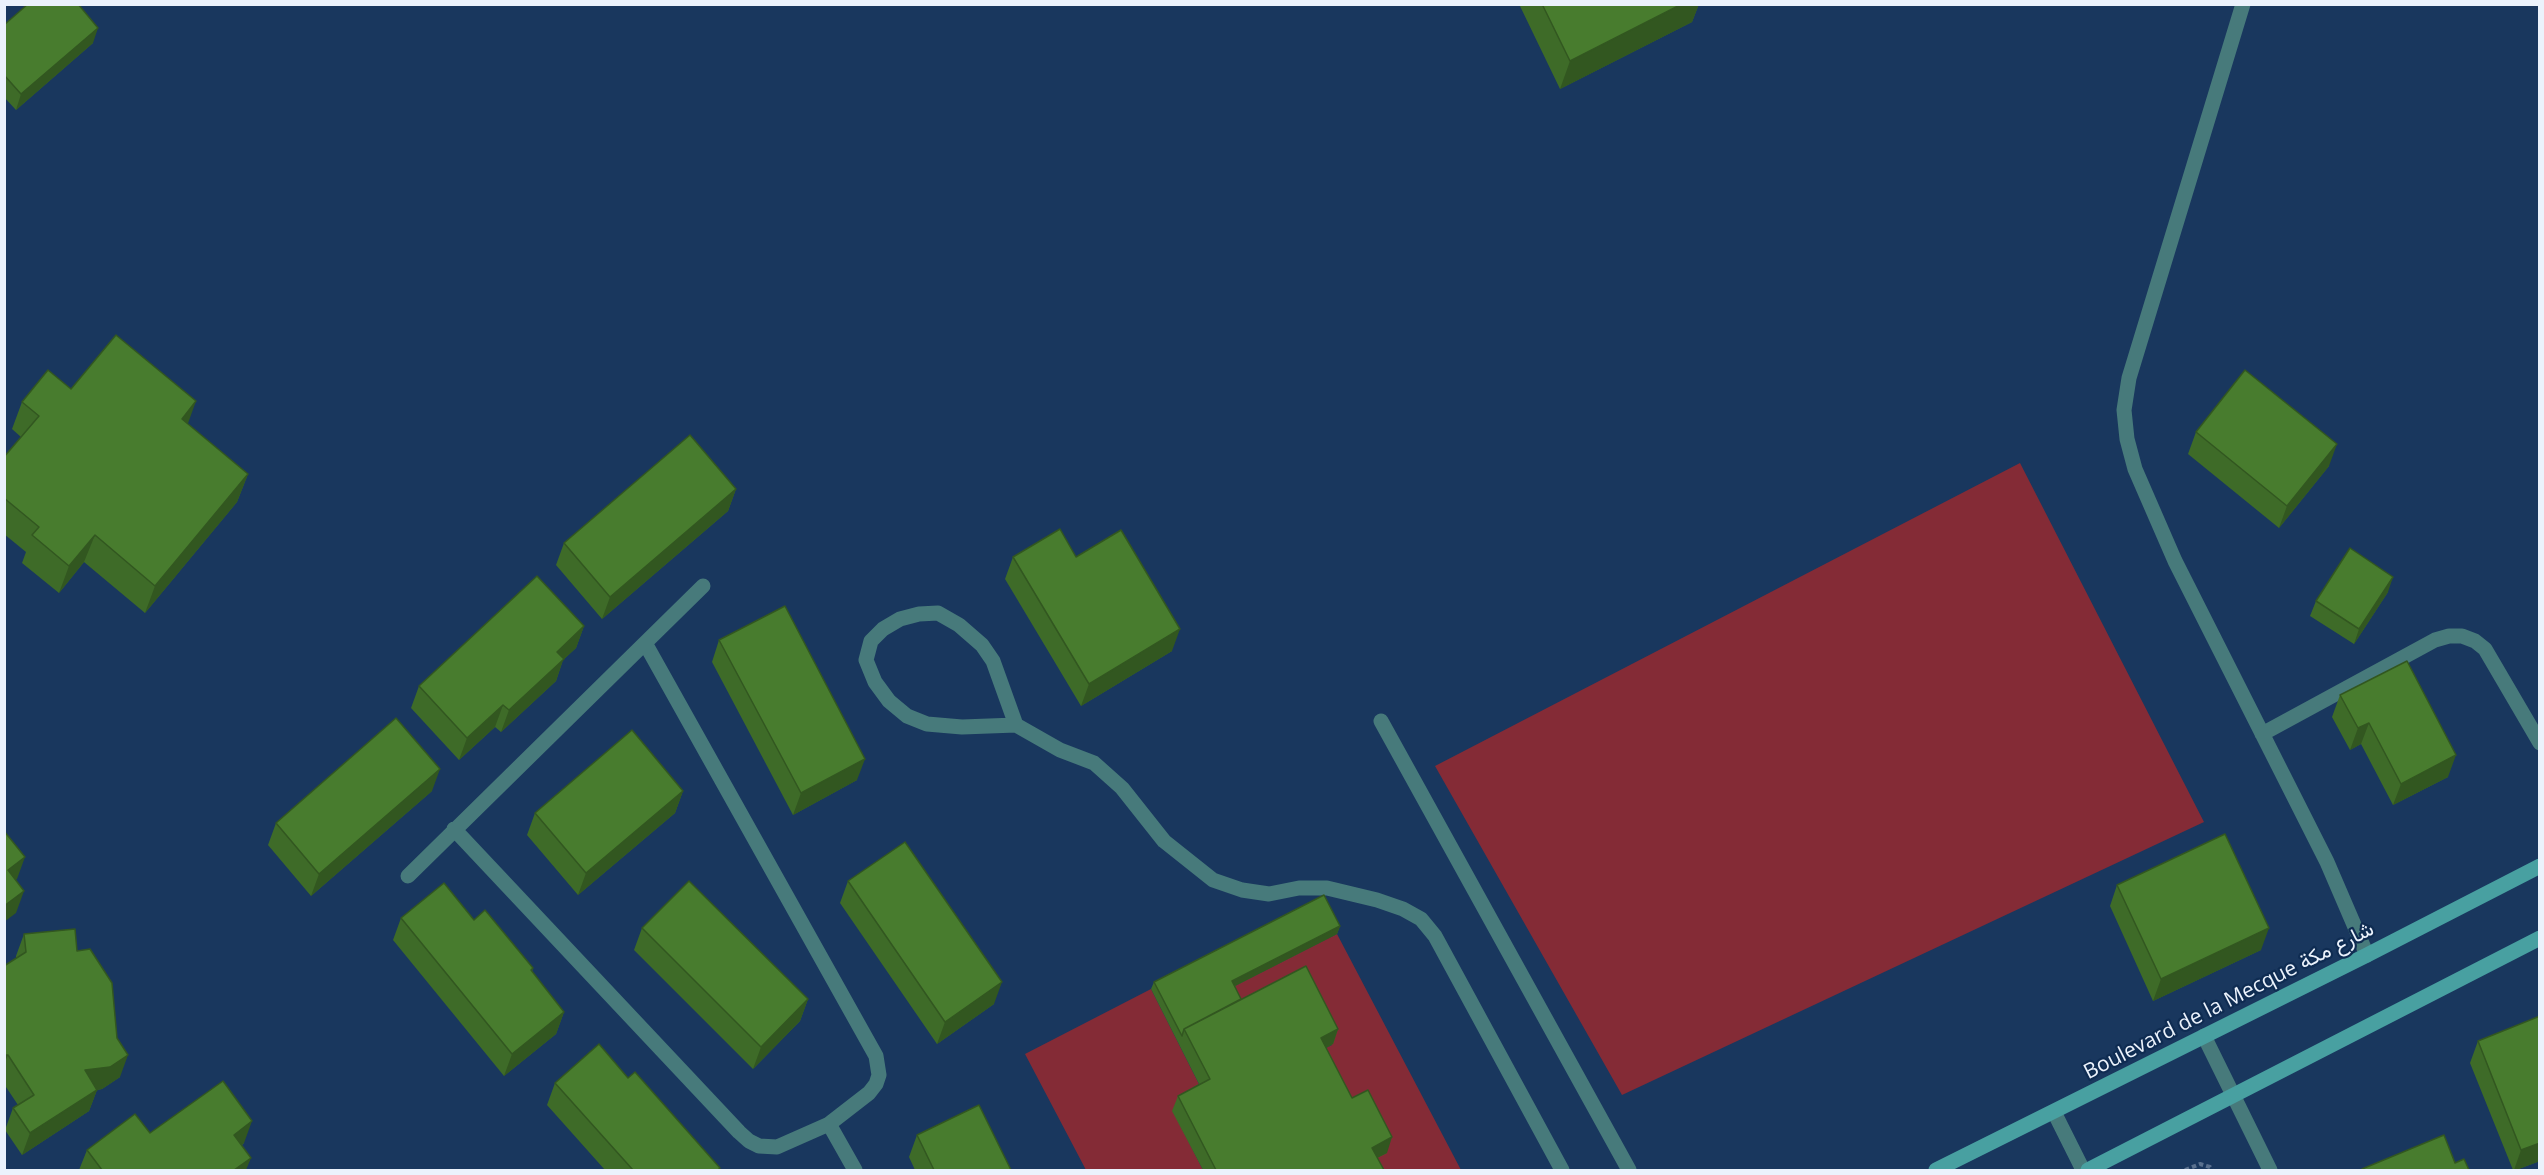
<!DOCTYPE html>
<html>
<head>
<meta charset="utf-8">
<style>
	body { margin:0 }
	#map { position:relative; width:2544px; height:1175px; overflow:hidden; background:#19375e; font-family:"Open Sans",sans-serif }
	canvas { display:block }
	.frame { position:absolute; inset:0; border:6px solid #ebf2fc; pointer-events:none }
</style>
</head>
<body>
<div id="map">
<canvas width="2544" height="1175"></canvas>
<div class="frame"></div>
</div>
<script>
const context = document.querySelector('canvas').getContext('2d');
context.lineJoin = 'round';
function paint(path, color) { context.fillStyle = color; context.fill(path, 'evenodd'); }
const shape = rows => new Path2D(rows.map(r => 'M' + r).join(''));
function trace(path, color, width, dash) { context.strokeStyle = color; context.lineWidth = width; context.lineCap = dash ? 'butt' : 'round'; context.setLineDash(dash || []); context.stroke(path); }
function label(font, color, halo, rows, align = 'center') {
  context.font = font + ' "Open Sans",Vazirmatn,sans-serif'; context.lineWidth = 4.5; context.setLineDash([]); context.textBaseline = 'middle'; context.strokeStyle = halo; context.fillStyle = color; for (const [text, x, y, turn = 0] of rows) {
    context.save(); context.translate(x, y); context.rotate((+turn || 0) * Math.PI / 180); context.textAlign = isNaN(turn) ? turn : align; if (halo) context.strokeText(text, 0, 0); context.fillText(text, 0, 0); context.restore();
  }
}
paint(shape([
	[2020,463,2204,822,1622,1095,1435,766],
	[1337,934,1461,1170,1370,1170,1367,1163,1387,1152,1346,1113,1316,1053,1332,1045,1241,1012,1229,989],
	[1151,989,1204,1094,1173,1111,1203,1170,1086,1170,1025,1054]
]), '#842b36');
trace(shape([
	[2185,1170,2200,1164,2210,1167,2212,1170]
]), '#5a718f', 4, [4.5, 3]);
trace(shape([
	[2243,4,2129,378,2124,410,2127,439,2135,469,2175,561,2327,862,2367,955],
	[1381,721,1629,1170],
	[2262,734,2435,640,2449,636,2462,636,2475,641,2485,649,2540,743]
]), '#477a7b', 15);
trace(shape([
	[1016,725,993,661,982,645,959,625,938,613,919,614,900,619,883,629,871,641,866,660,875,682,889,701,907,716,927,724,962,727,1016,725,1060,750,1094,763,1122,788,1164,841,1213,880,1242,890,1269,894,1299,888,1327,888,1377,900,1403,909,1421,919,1435,936,1562,1170],
	[454,829,739,1132,749,1141,759,1146,777,1147,829,1124,869,1093,876,1084,879,1075,876,1056,645,643],
	[408,876,703,586],
	[2204,1036,2270,1170],
	[2054,1112,2083,1170],
	[829,1124,855,1170]
]), '#477a7b', 15);
trace(shape([
	[1936,1170,2367,955,2540,866],
	[2088,1170,2540,938]
]), '#48a0a1', 15);
paint(shape([
	[1519,4,1699,4,1692,22,1560,89],
	[4,25,93,43,16,110,4,97],
	[71,389,188,424,248,474,237,502,145,613,84,562,59,593,22,563,26,552,4,534,4,457,21,437,12,429,22,402],
	[2196,432,2329,466,2279,528,2188,454],
	[736,489,728,511,602,619,556,565,564,543],
	[1013,557,1076,557,1172,651,1081,706,1005,579],
	[2388,592,2354,644,2310,616,2316,601],
	[584,626,576,648,563,660,556,681,501,732,495,727,459,760,411,708,419,686],
	[719,640,857,780,793,815,712,662],
	[2340,695,2448,777,2393,805,2361,744,2350,750,2332,717],
	[432,791,311,896,268,845,276,823],
	[683,791,675,813,578,895,527,835,535,813],
	[848,881,994,1004,937,1044,840,903],
	[2117,885,2261,950,2153,1001,2110,906],
	[401,918,474,920,533,968,532,972,564,1012,556,1034,504,1076,393,940],
	[1340,926,1337,934,1235,986,1241,1000,1338,1029,1333,1044,1326,1048,1352,1098,1387,1153,1377,1158,1384,1170,1203,1170,1172,1111,1178,1096,1199,1084,1151,989,1154,982],
	[642,928,808,999,800,1021,753,1069,634,950],
	[24,934,77,951,120,1077,102,1089,97,1090,89,1111,22,1155,5,1130,13,1108,18,1105,4,1084,4,966,16,958,16,956],
	[2540,1016,2540,1161,2516,1170,2513,1170,2470,1063,2478,1041],
	[628,1078,720,1168,719,1170,605,1170,547,1105,555,1083],
	[150,1133,244,1143,241,1146,246,1170,79,1170,87,1150],
	[917,1135,1011,1170,915,1170,909,1157]
]), '#3e6b28');
paint(shape([
	[1682,4,1699,4,1692,22,1560,89,1570,61],
	[98,28,93,43,16,110,21,94],
	[196,401,186,429,182,419],
	[2337,444,2329,466,2279,528,2287,506],
	[248,474,237,502,145,613,155,586],
	[736,489,728,511,602,619,610,597],
	[95,535,84,562,59,593,69,566],
	[2393,577,2388,592,2354,644,2359,629],
	[584,626,576,648,563,660,556,681,501,732,509,710,557,652],
	[1180,629,1172,651,1081,706,1089,684],
	[503,705,495,727,459,760,467,738],
	[2369,723,2361,744,2350,750,2358,728],
	[2456,755,2448,777,2393,805,2401,784],
	[865,759,857,780,793,815,801,793],
	[440,769,432,791,311,896,319,874],
	[683,791,675,813,578,895,586,873],
	[25,857,17,879,4,888,8,870],
	[24,891,16,913,4,922,4,906],
	[1340,926,1337,934,1229,989,1232,981],
	[2269,928,2261,950,2153,1001,2161,979],
	[1002,982,994,1004,937,1044,945,1022],
	[808,999,800,1021,753,1069,761,1047],
	[564,1012,556,1034,504,1076,512,1054],
	[1338,1029,1333,1044,1316,1053,1321,1038],
	[4,1055,8,1055,4,1064],
	[128,1055,120,1077,102,1089,97,1090,89,1111,22,1155,30,1133,85,1070],
	[252,1121,244,1143,226,1157,234,1135],
	[1392,1137,1387,1153,1367,1163,1372,1148],
	[2540,1143,2540,1161,2516,1170,2514,1170,2521,1150],
	[251,1158,246,1170,234,1170]
]), '#325720');
const building = shape([
	[28,4,78,4,98,28,21,94,4,75,4,25,28,4],
	[1542,4,1682,4,1570,61,1542,4],
	[116,335,196,401,182,419,248,474,155,586,95,535,69,566,32,535,39,527,4,498,4,457,39,416,22,402,48,370,71,389,116,335],
	[2245,370,2337,444,2287,506,2196,432,2245,370],
	[690,435,736,489,610,597,564,543,690,435],
	[1060,529,1076,557,1121,530,1180,629,1089,684,1013,557,1060,529],
	[2350,548,2393,577,2359,629,2316,601,2350,548],
	[537,576,584,626,557,652,564,659,509,710,503,705,467,738,419,686,537,576],
	[785,606,865,759,801,793,719,640,785,606],
	[2407,661,2456,755,2401,784,2369,723,2358,728,2340,695,2407,661],
	[396,718,440,769,319,874,276,823,396,718],
	[632,730,683,791,586,873,535,813,632,730],
	[4,831,25,857,8,870,24,891,4,906,4,831],
	[2225,834,2269,928,2161,979,2117,885,2225,834],
	[905,842,1002,982,945,1022,848,881,905,842],
	[689,881,808,999,761,1047,642,928,689,881],
	[444,883,474,920,485,910,533,968,531,970,564,1012,512,1054,401,918,444,883],
	[1324,895,1340,926,1232,981,1241,999,1184,1029,1182,1036,1154,982,1324,895],
	[75,929,77,951,90,949,112,983,117,1038,128,1055,110,1067,85,1070,97,1090,30,1133,13,1108,34,1095,8,1055,4,1055,4,966,26,952,24,934,75,929],
	[1306,966,1338,1029,1321,1038,1352,1098,1368,1090,1392,1137,1372,1148,1384,1170,1216,1170,1178,1096,1210,1079,1184,1029,1306,966],
	[2540,1016,2540,1143,2521,1150,2478,1041,2540,1016],
	[599,1044,628,1078,635,1072,720,1168,718,1170,633,1170,555,1083,599,1044],
	[223,1081,252,1121,234,1135,251,1158,234,1170,102,1170,87,1150,135,1114,150,1133,223,1081],
	[979,1105,1011,1170,934,1170,917,1135,979,1105],
	[2444,1135,2455,1163,2464,1159,2469,1170,2362,1170,2362,1169,2444,1135]
]);
paint(building, '#487c2e');
trace(building, '#325720', 1.5);
label('21px', '#ebf2fc', '#0f2c52', [
	["Boulevard de la Mecque شارع مكة",2229,1001,-27]
]);
</script>
</body>
</html>
